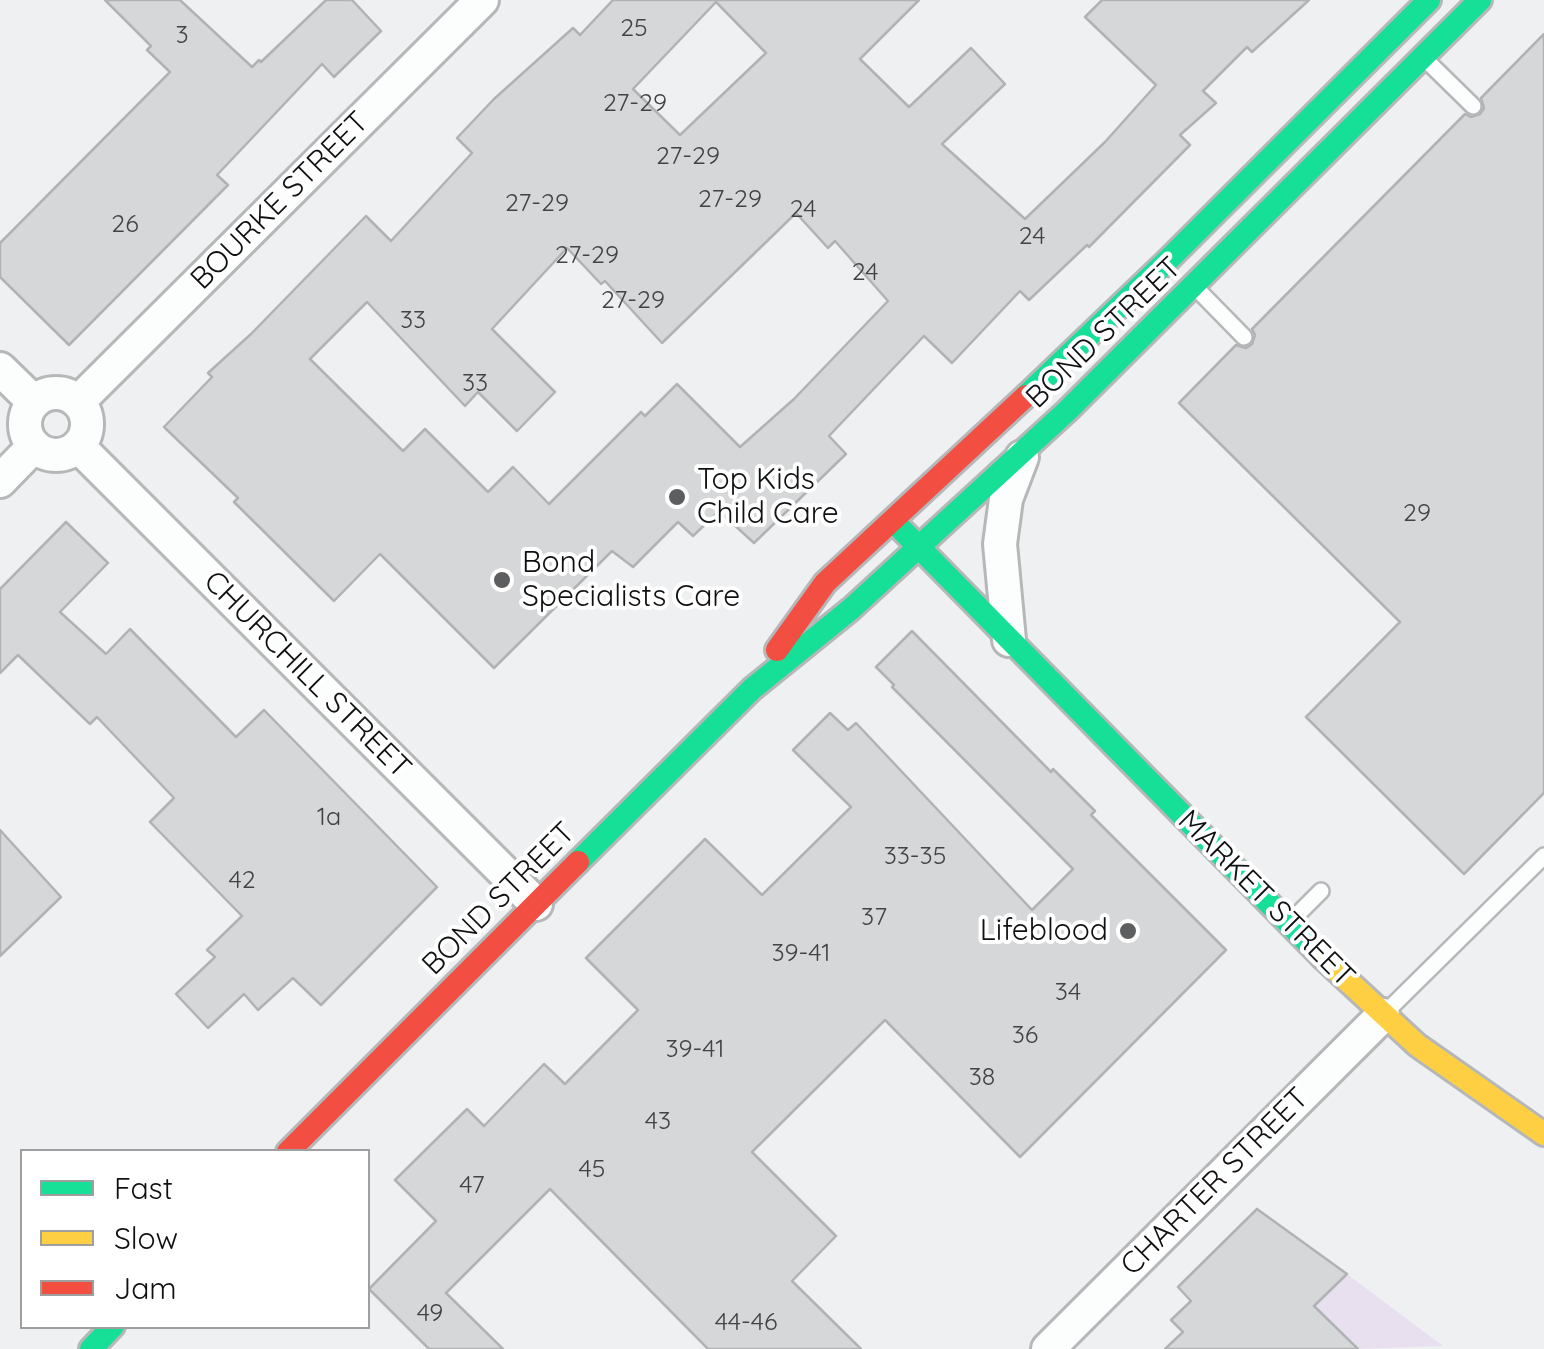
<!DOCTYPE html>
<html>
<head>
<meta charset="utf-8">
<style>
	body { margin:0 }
	#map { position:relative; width:1544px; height:1349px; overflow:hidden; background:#eef0f2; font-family:Quicksand,sans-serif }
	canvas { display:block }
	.legend { position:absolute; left:20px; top:1149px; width:350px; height:180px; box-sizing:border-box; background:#fff; border:2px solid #9f9fa0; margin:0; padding:12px 18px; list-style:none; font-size:30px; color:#0f1011 }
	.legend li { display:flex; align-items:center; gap:20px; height:50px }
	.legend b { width:50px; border:2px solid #9f9fa0 }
</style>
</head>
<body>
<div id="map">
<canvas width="1544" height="1349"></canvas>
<ul class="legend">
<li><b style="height:12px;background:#16e098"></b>Fast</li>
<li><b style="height:12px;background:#ffcf43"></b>Slow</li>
<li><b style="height:12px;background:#f24e42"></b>Jam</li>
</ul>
</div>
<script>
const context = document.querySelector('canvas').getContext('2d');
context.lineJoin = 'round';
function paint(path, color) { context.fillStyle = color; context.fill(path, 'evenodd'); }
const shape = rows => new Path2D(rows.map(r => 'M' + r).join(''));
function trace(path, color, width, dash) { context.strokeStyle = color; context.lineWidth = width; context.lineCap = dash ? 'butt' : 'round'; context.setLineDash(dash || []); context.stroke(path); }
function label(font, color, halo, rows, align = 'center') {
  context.font = font + ' Quicksand,sans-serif'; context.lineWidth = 8; context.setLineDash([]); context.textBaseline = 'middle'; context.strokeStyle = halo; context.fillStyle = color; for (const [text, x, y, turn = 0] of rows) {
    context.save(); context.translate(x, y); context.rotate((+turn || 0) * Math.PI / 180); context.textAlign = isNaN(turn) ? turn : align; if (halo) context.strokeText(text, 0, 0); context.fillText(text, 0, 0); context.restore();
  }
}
paint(shape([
	[1347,1274,1443,1346,1358,1349,1314,1306]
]), '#e9e0ef');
const building = shape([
	[105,0,180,0,252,67,259,60,261,62,326,0,352,0,381,31,334,77,322,64,217,175,228,185,69,345,0,277,0,243,170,72,147,50,151,46,105,0],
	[613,0,919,0,860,59,909,107,971,48,1005,84,942,144,1025,219,1105,142,1156,85,1085,17,1102,0,1309,0,1252,52,1247,47,1203,91,1216,103,1180,135,1190,145,1089,247,1087,245,1029,300,1020,291,952,363,924,336,829,436,846,454,754,543,719,511,693,536,678,522,633,567,612,551,494,668,380,554,334,601,234,502,238,498,164,427,212,377,208,373,251,334,366,216,391,241,472,153,457,138,494,99,573,28,580,35,613,0],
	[716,2,766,53,680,135,633,89,716,2],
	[796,213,828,248,835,241,888,301,794,399,740,447,677,384,645,416,641,412,549,504,513,467,488,492,425,429,403,451,310,359,367,302,465,406,478,392,517,431,555,392,492,329,567,248,601,284,605,281,662,343,796,213],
	[1544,34,1544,793,1464,874,1306,717,1400,622,1179,403,1236,345,1246,348,1252,344,1255,335,1252,329,1465,114,1471,117,1480,114,1484,108,1481,98,1544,34],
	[66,522,108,563,60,612,106,654,130,629,236,737,264,710,437,887,321,1005,293,978,258,1010,244,994,208,1028,176,994,215,957,207,950,242,916,150,822,174,798,97,717,90,724,18,655,0,673,0,589,66,522],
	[912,631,1051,772,1053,769,1095,811,1091,815,1226,950,1020,1157,885,1020,752,1152,836,1236,792,1281,861,1349,708,1349,550,1189,446,1293,503,1349,429,1349,369,1289,436,1221,395,1180,467,1109,484,1126,544,1064,565,1084,638,1010,586,958,705,839,762,895,851,807,793,750,830,713,848,730,856,723,1032,910,1073,869,892,687,894,685,876,667,912,631],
	[0,830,61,897,0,956,0,830],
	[1257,1209,1347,1274,1314,1306,1358,1349,1165,1349,1183,1332,1171,1320,1191,1301,1178,1287,1257,1209]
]);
paint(building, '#d6d7d8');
trace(building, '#b1b2b4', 2.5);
const lane = shape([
	[1425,59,1473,106],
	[1195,287,1244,337],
	[1292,920,1321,891],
	[1386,1012,1544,856]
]);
const street = shape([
	[0,369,34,402],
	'25 424a31 31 0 1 1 62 0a31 31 0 1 1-62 0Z',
	[78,402,482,0],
	[78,446,536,904],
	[0,481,34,446],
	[1009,640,1000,544,1006,499,1022,457],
	[1048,1349,1383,1015]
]);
const fast = shape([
	[1026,396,1168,260,1429,0],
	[899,527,1323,958],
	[578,862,752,689,851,609,1067,411,1480,0],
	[91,1349,113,1326]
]);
const slow = shape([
	[1323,958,1417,1045,1544,1134]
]);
const jam = shape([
	[777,650,825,583,1026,396],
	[288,1152,578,862]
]);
trace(lane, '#b6b7b9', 20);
trace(street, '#b6b7b9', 38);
trace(fast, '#b6b7b9', 28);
trace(slow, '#b6b7b9', 28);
trace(jam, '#b6b7b9', 28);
trace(lane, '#fcfdfd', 15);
trace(street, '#fcfdfd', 32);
trace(fast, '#16e098', 22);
trace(slow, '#ffcf43', 22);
trace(jam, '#f24e42', 22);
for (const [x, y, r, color] of [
	[677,497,10,"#5d5e60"],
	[502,580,10,"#5d5e60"],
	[1128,931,10,"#5d5e60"]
]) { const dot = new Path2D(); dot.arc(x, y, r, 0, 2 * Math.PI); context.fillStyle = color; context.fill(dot); trace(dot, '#fff', 4); }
label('25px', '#424344', null, [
	["25",634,28],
	["3",182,35],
	["27-29",635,103],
	["27-29",688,156],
	["27-29",730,199],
	["27-29",537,203],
	["24",803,209],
	["26",125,224],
	["24",1032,236],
	["27-29",587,255],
	["24",865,272],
	["27-29",633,300],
	["33",413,320],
	["33",475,383],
	["29",1417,513],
	["1a",329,817],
	["33-35",915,856],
	["42",242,880],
	["37",874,917],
	["39-41",801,953],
	["34",1068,992],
	["36",1025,1035],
	["39-41",695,1049],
	["38",982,1077],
	["43",658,1121],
	["45",592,1169],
	["47",472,1185],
	["49",430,1313],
	["44-46",746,1322]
]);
label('30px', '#0f1011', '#fff', [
	["BOURKE STREET",280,201,-45],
	["BOND STREET",1104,333,-44],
	["CHURCHILL STREET",307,675,45],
	["BOND STREET",499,899,-45],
	["MARKET STREET",1266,899,45],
	["CHARTER STREET",1215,1182,-45]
]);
label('30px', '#0f1011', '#fff', [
	["Top Kids",697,480],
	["Child Care",697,514],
	["Bond",522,563],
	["Specialists Care",522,597],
	["Lifeblood",1108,931,"right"]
], 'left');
</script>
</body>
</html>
